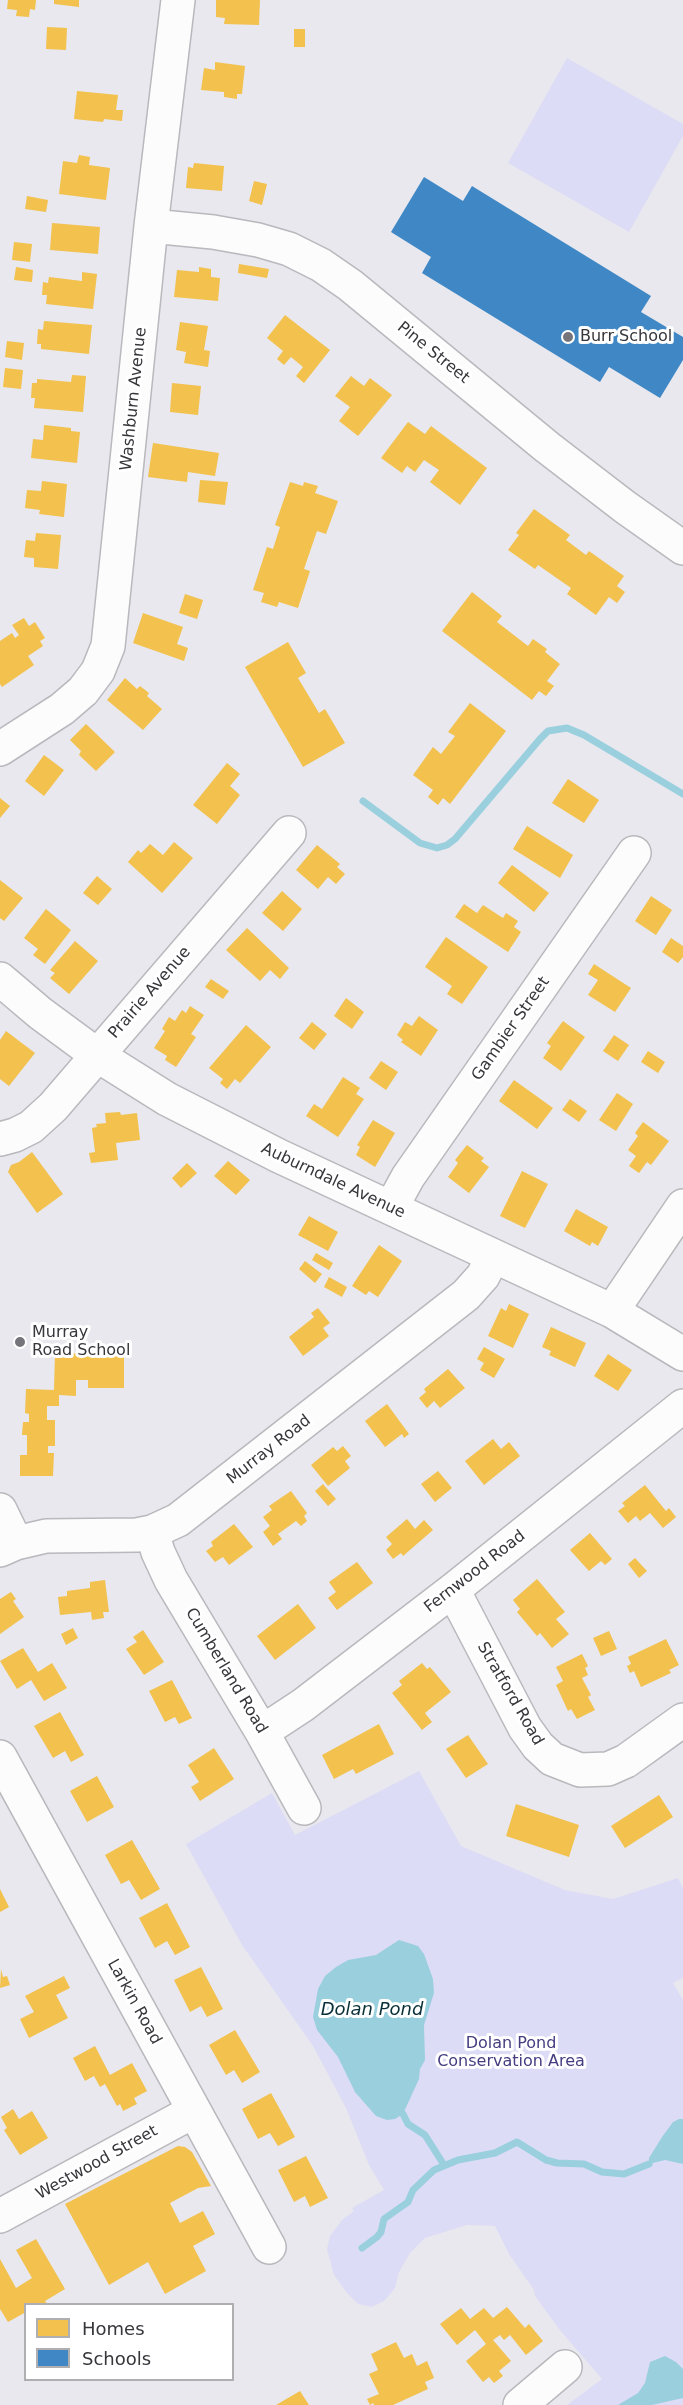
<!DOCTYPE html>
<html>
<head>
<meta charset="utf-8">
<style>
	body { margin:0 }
	#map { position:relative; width:683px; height:2405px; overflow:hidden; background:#e8e8ee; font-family:"DejaVu Sans",sans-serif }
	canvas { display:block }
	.legend { position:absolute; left:24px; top:2303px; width:210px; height:78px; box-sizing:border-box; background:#fff; border:2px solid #afafb1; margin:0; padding:8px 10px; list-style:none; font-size:18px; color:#36363b }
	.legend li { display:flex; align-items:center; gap:12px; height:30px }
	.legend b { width:30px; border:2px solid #afafb1 }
</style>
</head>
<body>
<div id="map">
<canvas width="683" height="2405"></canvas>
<ul class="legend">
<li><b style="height:16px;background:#f2c14e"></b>Homes</li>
<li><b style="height:16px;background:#3f88c5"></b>Schools</li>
</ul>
</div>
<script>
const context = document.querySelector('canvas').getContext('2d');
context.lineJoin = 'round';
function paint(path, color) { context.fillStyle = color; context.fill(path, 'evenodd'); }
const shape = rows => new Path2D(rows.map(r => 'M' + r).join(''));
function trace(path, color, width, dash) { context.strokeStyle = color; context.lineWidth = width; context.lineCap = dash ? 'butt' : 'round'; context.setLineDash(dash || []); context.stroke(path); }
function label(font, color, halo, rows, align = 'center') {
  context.font = font + ' "DejaVu Sans",sans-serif'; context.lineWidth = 6; context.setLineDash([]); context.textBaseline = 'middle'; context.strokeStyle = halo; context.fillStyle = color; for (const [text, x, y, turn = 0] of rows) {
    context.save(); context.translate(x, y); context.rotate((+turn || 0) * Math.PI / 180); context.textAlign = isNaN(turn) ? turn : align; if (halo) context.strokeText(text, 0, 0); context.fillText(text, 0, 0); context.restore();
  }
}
paint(shape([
	[567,58,683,124,683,136,629,232,508,163],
	[419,1771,461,1846,565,1890,613,1899,678,1878,683,1888,683,1978,673,1983,683,2000,683,2405,567,2405,602,2379,559,2329,535,2296,534,2290,509,2254,495,2226,467,2225,425,2238,410,2253,399,2272,395,2288,384,2301,372,2307,358,2304,347,2293,334,2275,327,2249,330,2236,342,2220,354,2211,352,2208,384,2190,369,2165,346,2108,313,2046,242,1945,186,1844,272,1793,295,1835]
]), '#dddcf6');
paint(shape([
	[399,1940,418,1946,424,1954,433,1979,434,1993,424,2025,425,2060,420,2069,419,2079,403,2114,395,2119,387,2120,376,2116,355,2092,338,2057,317,2030,313,2017,318,1989,325,1976,336,1967,348,1960,376,1955],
	[679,2119,683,2119,683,2164,665,2160,649,2164,649,2158,662,2137,673,2122],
	[665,2356,676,2362,683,2369,683,2398,652,2405,618,2405,638,2393,645,2383,650,2362]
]), '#9acfde');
paint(shape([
	[8,0,36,0,35,10,30,9,29,17,16,16,17,10,7,9],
	[54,0,79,0,79,7,54,4],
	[216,0,260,0,259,25,224,24,225,18,216,17],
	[47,27,67,28,66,50,46,49],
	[294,29,305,29,305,47,294,47],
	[215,62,245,66,242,94,237,94,237,99,224,97,224,92,201,90,204,68,215,70],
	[77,91,118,95,116,110,123,110,122,121,104,119,103,122,74,119],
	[79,155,90,157,89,165,110,168,106,200,59,194,63,161,77,163],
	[194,163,224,166,222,191,186,188,188,167,193,168],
	[254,181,267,184,262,205,249,201],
	[27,196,48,200,46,212,25,209],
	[52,223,100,227,98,254,50,250],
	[14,242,32,244,30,262,12,260],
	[239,264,269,269,267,278,238,273],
	[16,267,33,270,32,282,14,280],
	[199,267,211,269,211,277,220,278,218,301,174,297,177,270,199,272],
	[82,272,97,274,93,309,46,304,47,295,42,295,43,282,48,283,49,277,82,281],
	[285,315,330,350,304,383,296,376,303,367,291,357,284,365,277,359,283,351,267,338],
	[44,321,92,325,89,354,41,349,41,344,37,344,38,329,43,330],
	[180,322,208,326,204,350,210,351,208,367,184,363,186,352,176,350],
	[7,341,24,343,22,360,5,357],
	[5,368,23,370,21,389,3,387],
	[72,375,86,376,83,412,34,408,35,398,31,398,32,383,37,383,37,379,71,382],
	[351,376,364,386,370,378,392,395,358,436,339,421,350,407,335,396],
	[172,383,201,386,198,415,170,412],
	[408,422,425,434,431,426,487,468,460,505,430,482,439,470,424,460,415,472,407,466,402,473,381,458],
	[44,425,71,428,71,431,80,432,77,463,31,458,33,439,43,440],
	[153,443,219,453,215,476,188,472,187,482,148,477],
	[200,480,228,482,225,505,198,502],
	[42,481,67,484,64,517,39,514,40,510,25,508,27,490,41,491],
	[290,482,303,486,304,482,318,486,315,493,338,501,326,534,317,531,304,569,310,571,298,608,279,602,277,607,261,602,264,593,253,590,267,547,273,549,280,527,275,525],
	[534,509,570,535,566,540,586,555,589,551,624,576,617,586,625,592,617,603,609,597,596,615,567,594,571,588,538,565,535,569,508,550,519,535,516,533],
	[36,533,61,535,58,569,34,567,34,558,24,557,26,540,35,541],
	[472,592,502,616,497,622,528,646,533,639,547,649,545,652,560,664,547,681,554,686,546,696,539,691,532,700,442,631],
	[185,594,203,600,197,619,179,613],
	[143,613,183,627,177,644,188,648,184,661,133,643],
	[24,618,29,626,35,622,45,638,40,641,43,646,28,656,34,665,2,687,0,684,0,641,12,633,15,638,19,635,12,625],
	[288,642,306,673,298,678,319,713,325,709,345,743,303,767,245,667],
	[125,678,137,689,140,686,149,693,147,696,162,709,143,730,107,700],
	[470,703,506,731,450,804,443,798,438,805,428,797,433,790,413,775,433,747,441,754,455,736,448,732],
	[86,724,115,752,96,771,79,755,81,751,70,740],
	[44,755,64,770,44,796,25,781],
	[227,763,240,774,230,786,240,795,217,824,193,805],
	[568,779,599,800,584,823,552,803],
	[0,798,10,806,0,818],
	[527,826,573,855,560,878,513,849],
	[174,842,193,858,162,893,128,862,138,850,141,853,150,844,163,855],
	[317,845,340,864,337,867,345,874,336,884,328,877,318,889,296,870],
	[512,865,549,893,534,912,498,883],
	[97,876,112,889,98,905,83,893],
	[0,880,23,898,4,921,0,918],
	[282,891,302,909,283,931,262,913],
	[651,896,672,910,656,935,635,921],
	[464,904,477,913,483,905,503,918,506,913,518,921,514,927,521,932,508,952,455,917],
	[46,909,71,930,45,964,33,955,38,949,24,938],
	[247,928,289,968,280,979,270,970,260,981,226,950],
	[446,937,488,967,462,1004,447,994,452,986,425,967],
	[671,938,683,946,683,957,678,963,662,952],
	[75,941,98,961,69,994,50,978,55,973,50,970],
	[594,964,631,988,615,1012,588,995,598,980,588,974],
	[211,979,229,991,223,999,205,987],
	[346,998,364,1012,352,1029,334,1016],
	[190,1006,204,1015,191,1034,196,1037,176,1067,165,1060,167,1056,154,1048,165,1031,162,1029,169,1017,175,1021,182,1010,186,1013],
	[419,1016,438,1030,421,1056,401,1042,403,1040,397,1035,405,1022,412,1026],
	[563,1021,585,1037,561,1071,543,1058,551,1046,547,1043],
	[312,1022,327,1034,314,1050,299,1038],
	[246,1025,271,1047,240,1083,235,1079,227,1089,220,1083,223,1079,209,1068],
	[6,1031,35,1053,9,1086,0,1079,0,1040],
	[614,1035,629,1045,618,1061,603,1051],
	[648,1051,665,1062,658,1073,641,1062],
	[381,1061,398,1072,386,1090,369,1078],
	[343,1077,360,1088,356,1094,364,1099,338,1137,306,1116,314,1104,322,1109],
	[514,1080,553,1108,537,1129,499,1101],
	[617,1093,633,1104,616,1131,599,1120],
	[570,1099,587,1111,579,1122,562,1110],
	[120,1112,121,1115,137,1113,140,1140,116,1143,118,1160,91,1163,89,1153,95,1152,92,1128,97,1127,96,1124,106,1123,105,1113],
	[373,1120,395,1133,375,1167,356,1155,360,1147,357,1145],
	[643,1122,669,1141,651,1165,647,1162,639,1173,629,1166,636,1156,628,1150,638,1136,635,1133],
	[467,1145,484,1158,481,1161,489,1167,469,1193,448,1177,458,1163,455,1160],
	[32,1152,63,1194,37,1213,8,1172,11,1165,19,1162],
	[228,1161,250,1180,236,1195,214,1176],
	[187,1163,197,1173,181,1188,172,1178],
	[522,1171,548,1184,525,1228,500,1216],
	[576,1209,608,1227,598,1246,592,1242,590,1246,564,1231],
	[309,1216,338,1232,328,1251,298,1235],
	[379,1245,402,1261,378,1297,369,1291,366,1295,352,1286],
	[316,1253,333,1263,329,1270,312,1260],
	[305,1261,322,1274,315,1283,299,1269],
	[329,1277,347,1287,342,1297,324,1287],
	[509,1304,529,1314,513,1348,488,1336,501,1308,506,1311],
	[318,1308,330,1323,323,1328,329,1336,303,1356,289,1337,314,1317,311,1313],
	[551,1327,586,1343,575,1367,549,1355,551,1351,542,1347],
	[484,1347,505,1359,494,1378,480,1370,484,1363,477,1359],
	[55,1353,124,1354,124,1388,88,1388,88,1380,76,1380,76,1396,59,1395,59,1406,47,1406,47,1420,55,1420,55,1446,48,1446,48,1453,54,1453,53,1476,20,1476,20,1455,27,1455,27,1435,22,1435,23,1422,29,1422,29,1414,25,1413,26,1389,54,1390],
	[608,1354,632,1370,618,1391,594,1376],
	[448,1369,465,1388,440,1408,434,1401,427,1408,419,1398,426,1392,424,1389],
	[387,1404,409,1434,404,1438,402,1434,385,1447,365,1421],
	[493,1439,501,1449,509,1442,520,1456,484,1485,465,1461],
	[343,1446,351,1456,345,1461,350,1468,328,1486,311,1465,333,1447,337,1451],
	[438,1471,452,1488,435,1502,421,1484],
	[323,1484,336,1499,328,1506,315,1491],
	[645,1485,666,1511,669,1508,676,1517,663,1528,650,1513,640,1521,636,1516,628,1523,618,1511,625,1506,622,1503],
	[291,1491,307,1513,304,1516,307,1521,301,1526,296,1521,278,1534,282,1539,273,1546,263,1532,270,1526,263,1517,272,1510,269,1506],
	[407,1519,415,1529,424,1520,433,1530,403,1556,401,1553,393,1559,386,1550,392,1544,386,1537],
	[234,1524,253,1547,229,1565,223,1557,215,1562,206,1551,213,1546,211,1542],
	[590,1533,612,1559,605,1565,601,1561,589,1571,570,1550],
	[635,1558,647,1571,639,1578,628,1564],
	[357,1562,373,1583,337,1610,328,1598,336,1592,329,1582],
	[537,1579,565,1612,556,1619,569,1634,552,1648,540,1633,537,1636,517,1612,520,1609,513,1600],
	[105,1580,109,1612,103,1612,104,1618,92,1620,91,1612,60,1615,58,1597,67,1596,67,1591,90,1588,90,1582],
	[11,1592,16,1599,13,1601,24,1617,0,1634,0,1599],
	[298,1604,316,1628,275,1660,257,1636],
	[73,1628,78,1638,66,1645,61,1634],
	[143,1630,164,1662,144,1675,126,1649,137,1642,133,1637],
	[609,1631,617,1649,601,1656,593,1638],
	[666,1639,679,1665,669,1670,671,1673,641,1687,634,1671,630,1673,627,1666,631,1664,628,1657],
	[23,1648,38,1672,52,1663,67,1688,44,1701,31,1680,17,1689,0,1661],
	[582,1654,588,1666,585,1668,588,1675,582,1678,591,1695,588,1697,595,1710,577,1719,571,1709,568,1711,556,1685,563,1681,556,1667],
	[422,1663,427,1669,430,1667,451,1692,425,1713,432,1722,422,1730,392,1693,402,1685,399,1681],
	[172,1680,192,1718,179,1724,175,1717,165,1722,149,1691],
	[60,1712,84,1755,71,1762,65,1751,53,1758,34,1726],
	[379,1724,394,1754,356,1774,353,1769,334,1779,322,1755],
	[468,1735,488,1764,466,1778,446,1749],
	[214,1748,234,1779,200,1801,191,1787,199,1782,188,1765],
	[97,1776,114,1807,87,1822,70,1791],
	[659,1795,673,1817,625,1848,611,1826],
	[516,1804,579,1825,569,1857,506,1836],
	[132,1840,160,1889,141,1900,129,1880,121,1884,105,1855],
	[0,1889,9,1907,0,1912],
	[167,1903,190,1947,175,1955,167,1941,155,1948,139,1918],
	[201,1967,223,2009,207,2017,201,2006,190,2012,174,1980],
	[1,1969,3,1977,7,1976,10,1985,0,1988],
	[64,1976,70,1988,56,1995,68,2018,29,2038,20,2019,34,2012,25,1996],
	[235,2030,260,2072,242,2083,234,2070,226,2075,209,2045],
	[95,2046,110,2075,132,2063,147,2091,134,2098,137,2104,123,2111,120,2104,117,2106,105,2084,100,2087,94,2076,85,2081,73,2058],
	[271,2093,295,2137,278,2146,270,2133,258,2139,242,2109],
	[13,2109,19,2119,32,2111,48,2138,20,2155,4,2130,7,2128,1,2117],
	[178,2146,185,2147,192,2152,211,2186,198,2188,170,2203,180,2223,203,2211,215,2234,193,2246,206,2271,165,2294,148,2262,109,2285,65,2204],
	[306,2156,328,2198,310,2207,305,2196,294,2202,278,2170],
	[36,2239,65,2289,45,2301,47,2304,26,2304,26,2312,8,2322,0,2309,0,2259,16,2288,32,2278,16,2250],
	[507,2307,525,2328,529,2324,543,2341,526,2355,510,2335,504,2340,500,2335,493,2340,511,2361,499,2371,503,2376,494,2383,489,2377,483,2382,466,2361,486,2344,475,2330,457,2345,440,2324,461,2308,470,2319,484,2308,493,2318],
	[396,2342,404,2358,412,2354,417,2366,427,2361,434,2378,425,2382,428,2389,393,2405,374,2405,373,2403,370,2405,367,2399,379,2394,369,2374,378,2370,371,2354],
	[300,2391,309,2405,276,2405]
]), '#f2c14e');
paint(shape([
	[424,177,463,201,472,186,651,296,641,312,683,337,683,360,660,398,609,367,600,382,422,273,431,257,391,232]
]), '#3f88c5');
trace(shape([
	[363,801,420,843,437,848,447,845,455,839,540,739,548,731,567,728,584,735,683,794],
	[403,2114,408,2124,425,2135,444,2165],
	[362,2248,377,2237,381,2232,384,2219,408,2202,413,2190,434,2170,458,2160,495,2153,517,2142,546,2160,557,2163,584,2164,602,2172,624,2174,649,2164]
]), '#9acfde', 7);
const minor = shape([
	[151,226,213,232,258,240,289,249,321,265,350,285,547,447,625,507,683,548],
	[0,749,62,709,83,691,98,671,108,646,151,226,178,0],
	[0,979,40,1013,97,1055,167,1099,279,1156,612,1311,683,1354],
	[0,1139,15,1135,31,1127,53,1107,289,833],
	[391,1208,408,1177,634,853],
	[612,1311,683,1206],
	[0,1510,16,1543],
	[152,1532,158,1552,171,1580,262,1732,304,1808],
	[0,1550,16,1543,46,1536,137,1535,152,1532,178,1520,466,1295,483,1276,493,1256],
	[453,1590,525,1728,538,1746,552,1759,580,1770,608,1769,626,1761,683,1720],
	[262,1732,303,1705,453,1590,683,1406],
	[0,1757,269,2247],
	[0,2216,194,2111],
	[520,2405,565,2367]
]);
trace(minor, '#b8b8bd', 36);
trace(minor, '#fcfcfc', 33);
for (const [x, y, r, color] of [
	[568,337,6,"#74747a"],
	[20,1342,6,"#74747a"]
]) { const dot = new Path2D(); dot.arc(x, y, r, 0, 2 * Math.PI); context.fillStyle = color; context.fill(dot); trace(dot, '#fff', 2); }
label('16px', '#36363b', '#fff', [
	["Burr School",580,337],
	["Murray",32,1333],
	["Road School",32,1351]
], 'left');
label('16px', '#36363b', '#fff', [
	["Pine Street",433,353,39],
	["Washburn Avenue",134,399,-84],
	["Prairie Avenue",150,993,-49],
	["Gambier Street",511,1029,-55],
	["Auburndale Avenue",333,1181,25],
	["Murray Road",269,1450,-38],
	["Fernwood Road",475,1572,-38],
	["Cumberland Road",226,1671,59],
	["Stratford Road",510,1694,60],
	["Larkin Road",134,2002,61],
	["Westwood Street",97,2163,-29]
]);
label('16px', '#453d80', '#fff', [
	["Dolan Pond",511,2044],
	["Conservation Area",511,2062]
]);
label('italic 18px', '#092f38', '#fff', [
	["Dolan Pond",372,2010]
]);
</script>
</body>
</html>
